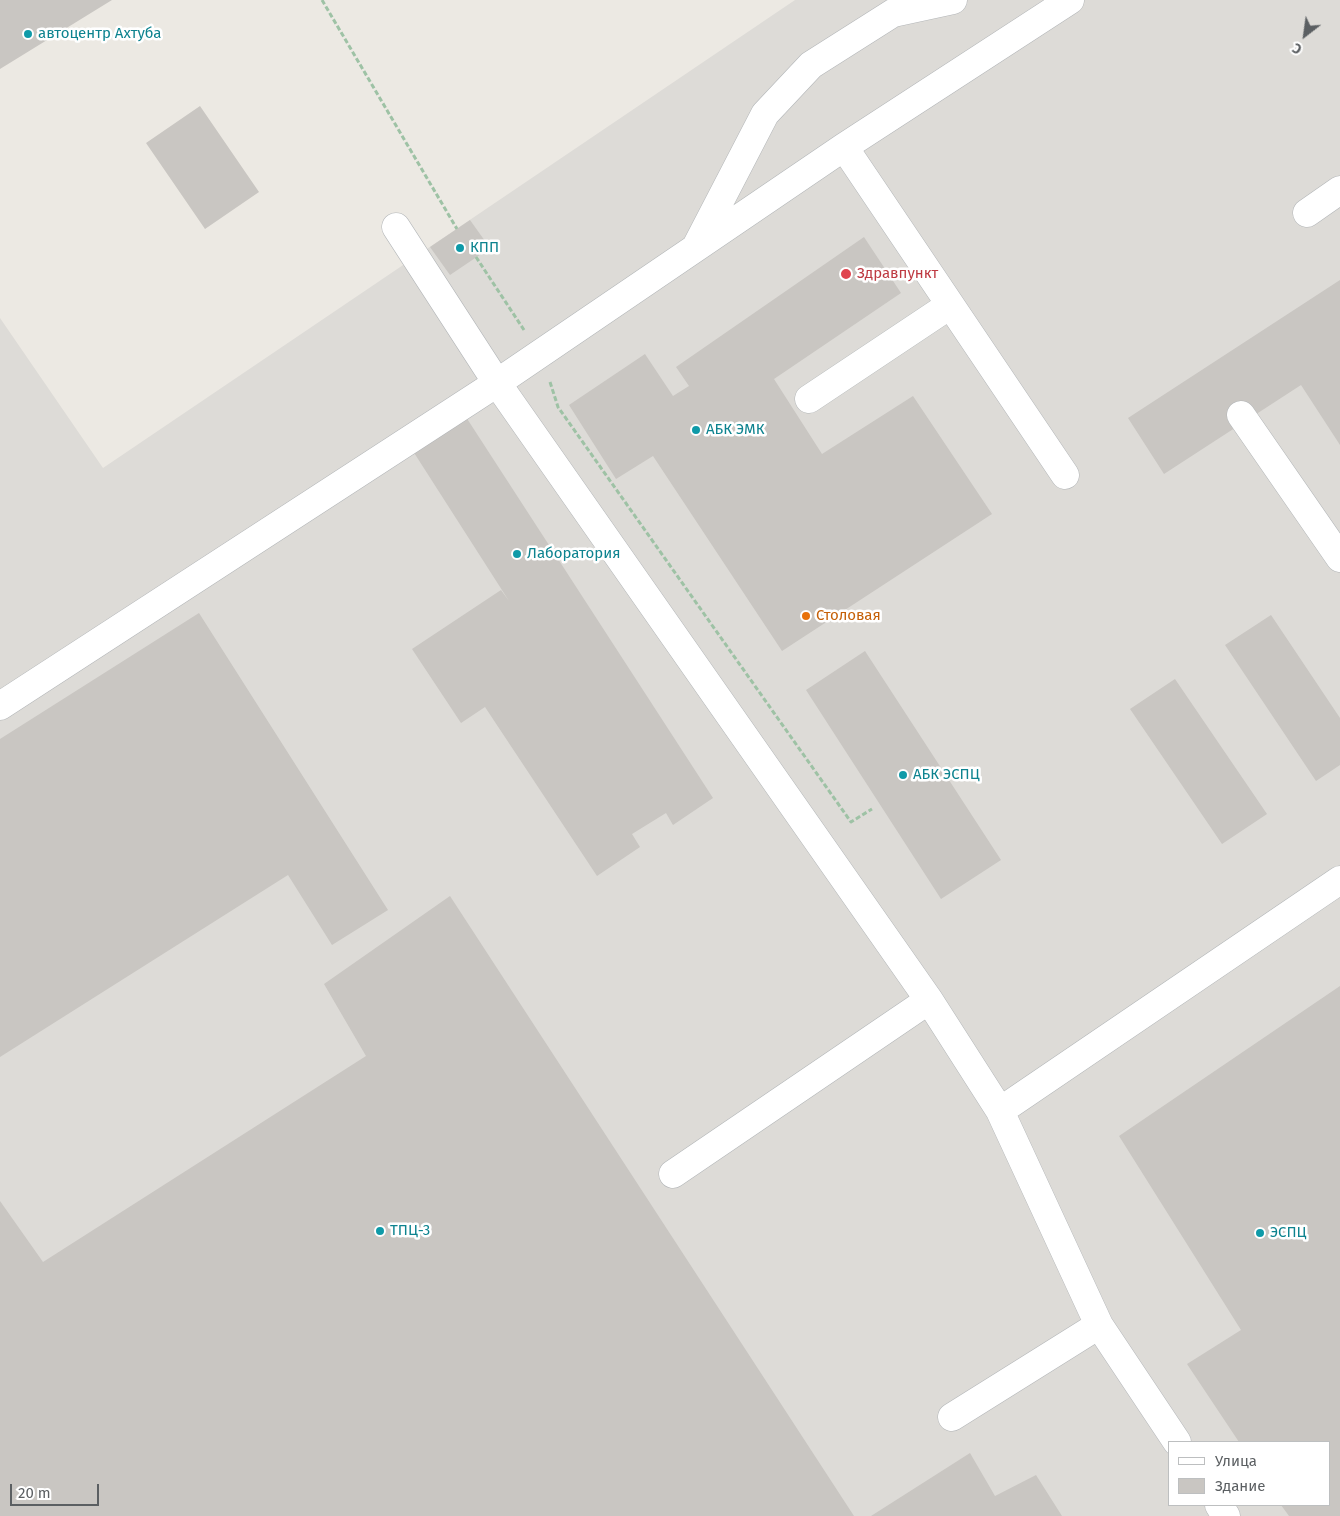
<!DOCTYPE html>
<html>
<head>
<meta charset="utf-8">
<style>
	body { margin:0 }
	#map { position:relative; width:1340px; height:1516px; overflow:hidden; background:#ece9e3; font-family:"Fira Sans",sans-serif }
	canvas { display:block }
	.legend { position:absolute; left:1168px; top:1441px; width:162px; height:65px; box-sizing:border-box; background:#fff; border:1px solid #bdbfc0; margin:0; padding:6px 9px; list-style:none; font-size:15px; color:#5b5f62 }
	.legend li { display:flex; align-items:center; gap:10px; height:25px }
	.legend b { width:25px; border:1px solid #bdbfc0 }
	.north { position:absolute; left:1280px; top:10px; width:50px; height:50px; -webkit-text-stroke:4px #fff; paint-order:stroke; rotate:210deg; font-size:14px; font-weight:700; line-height:20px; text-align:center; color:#5b5f62 }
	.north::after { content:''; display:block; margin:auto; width:18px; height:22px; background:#5b5f62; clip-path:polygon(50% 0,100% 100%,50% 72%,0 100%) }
	.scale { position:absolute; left:10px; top:1484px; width:89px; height:22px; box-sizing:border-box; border:2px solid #5b5f62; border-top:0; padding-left:6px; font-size:15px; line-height:18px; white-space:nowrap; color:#5b5f62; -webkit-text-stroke:4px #fff; paint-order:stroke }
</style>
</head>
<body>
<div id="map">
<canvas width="1340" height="1516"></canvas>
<ul class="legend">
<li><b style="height:6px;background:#fff"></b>Улица</li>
<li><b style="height:14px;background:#c9c6c2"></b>Здание</li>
</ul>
<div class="north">С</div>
<div class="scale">20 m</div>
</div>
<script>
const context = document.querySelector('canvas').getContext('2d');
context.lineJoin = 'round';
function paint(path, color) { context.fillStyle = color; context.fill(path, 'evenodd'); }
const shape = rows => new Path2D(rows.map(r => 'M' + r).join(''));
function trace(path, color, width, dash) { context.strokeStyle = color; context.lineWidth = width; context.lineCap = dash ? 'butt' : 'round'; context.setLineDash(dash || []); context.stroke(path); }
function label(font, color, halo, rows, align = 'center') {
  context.font = font + ' "Fira Sans",sans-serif'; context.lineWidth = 5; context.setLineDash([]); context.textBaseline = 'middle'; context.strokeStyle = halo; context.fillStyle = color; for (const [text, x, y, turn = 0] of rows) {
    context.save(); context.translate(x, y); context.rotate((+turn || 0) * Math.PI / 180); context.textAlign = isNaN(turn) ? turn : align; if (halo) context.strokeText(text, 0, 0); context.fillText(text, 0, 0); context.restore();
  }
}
paint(shape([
	[795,0,1340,0,1340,1516,0,1516,0,318,103,468],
	[1169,1442,1329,1442,1329,1505,1169,1505]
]), '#dddbd7');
paint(shape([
	[0,0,112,0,0,69],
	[200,106,259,192,205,229,146,143],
	[470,220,490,248,450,275,430,247],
	[864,237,901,293,774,379,822,454,913,396,992,514,782,651,653,456,616,479,569,405,645,354,673,396,689,386,676,367],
	[1340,280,1340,445,1301,385,1164,474,1128,418],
	[464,414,713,798,673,825,666,813,632,834,640,847,597,876,485,707,461,723,412,649,501,590,509,601,411,448],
	[199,613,388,910,332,945,288,875,0,1057,0,739],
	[1271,615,1340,718,1340,765,1316,781,1225,645],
	[865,651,1001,860,941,899,806,690],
	[1175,679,1267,814,1222,844,1130,709],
	[450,896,854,1516,0,1516,0,1201,43,1262,366,1056,324,984],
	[1340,986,1340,1516,1289,1516,1281,1505,1329,1505,1329,1442,1239,1442,1187,1364,1241,1330,1119,1136],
	[970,1453,995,1496,1036,1475,1062,1516,871,1516]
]), '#c9c6c2');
const minor = shape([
	[844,147,1065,475],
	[1307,213,1340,190],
	[396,227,497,383,929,1000,1000,1111,1099,1325,1177,1442],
	[697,245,765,114,811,65,893,13,953,0],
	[809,399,950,305],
	[1241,415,1340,558],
	[0,706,497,383,844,147,1070,0],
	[1000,1111,1340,880],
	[673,1174,929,1000],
	[952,1417,1099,1325],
	[1219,1505,1226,1516]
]);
trace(minor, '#b3b6b8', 29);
trace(shape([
	[322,0,457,229],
	[476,257,524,330],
	[550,382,558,407,851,822,872,809]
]), '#9ec2a5', 3, [5, 2.5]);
trace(minor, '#fff', 28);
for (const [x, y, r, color] of [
	[28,34,5,"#0f9aa8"],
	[460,248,5,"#0f9aa8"],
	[846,274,6,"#e0444e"],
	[696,430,5,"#0f9aa8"],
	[517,554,5,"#0f9aa8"],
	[806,616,5,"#e8710a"],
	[903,775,5,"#0f9aa8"],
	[380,1231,5,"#0f9aa8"],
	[1260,1233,5,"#0f9aa8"]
]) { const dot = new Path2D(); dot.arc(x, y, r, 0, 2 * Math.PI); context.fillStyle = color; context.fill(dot); trace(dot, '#fff', 2); }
label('15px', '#0d838f', '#fff', [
	["автоцентр Ахтуба",38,34],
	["КПП",470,248],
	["АБК ЭМК",706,430],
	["Лаборатория",527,554],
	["АБК ЭСПЦ",913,775],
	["ТПЦ-3",390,1231],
	["ЭСПЦ",1270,1233]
], 'left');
label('15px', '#be3a42', '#fff', [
	["Здравпункт",857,274]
], 'left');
label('15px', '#c56008', '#fff', [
	["Столовая",816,616]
], 'left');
</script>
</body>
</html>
